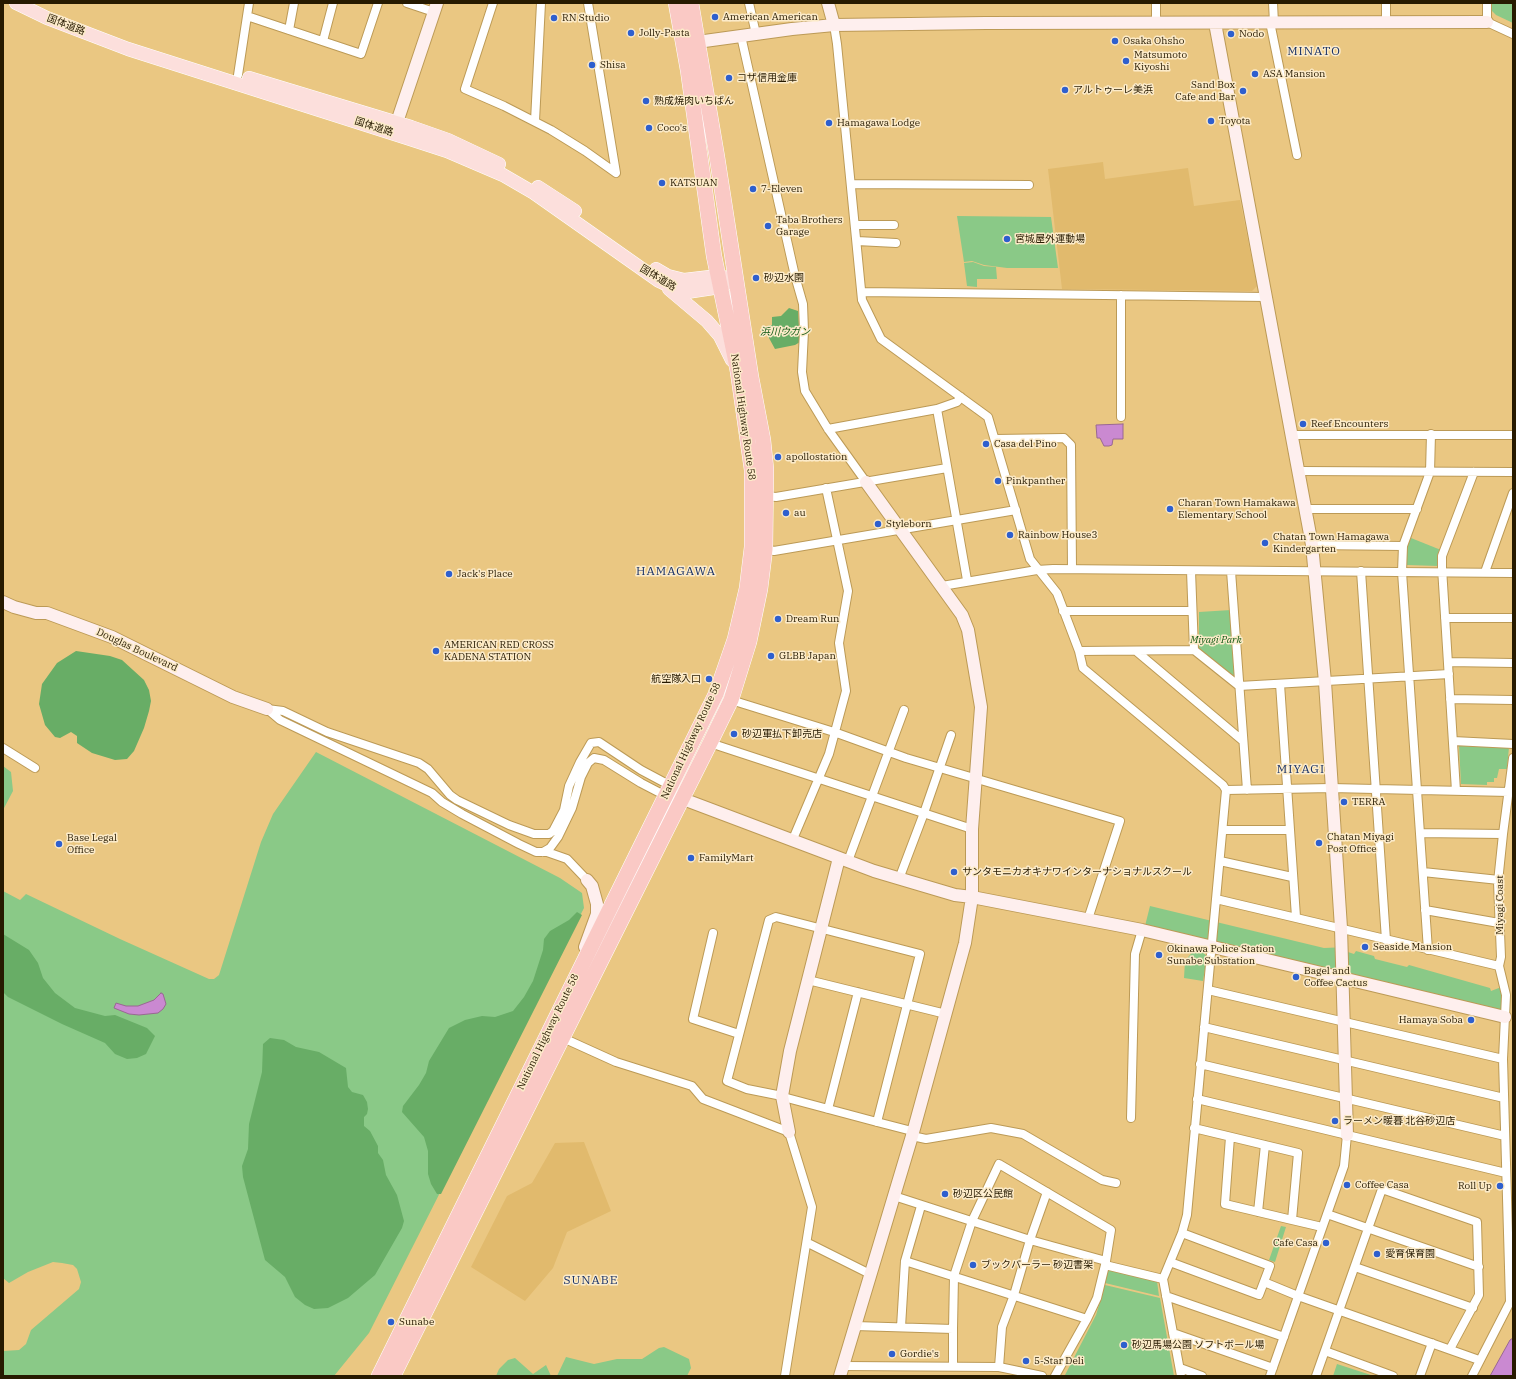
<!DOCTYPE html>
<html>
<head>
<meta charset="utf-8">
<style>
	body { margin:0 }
	#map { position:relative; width:1516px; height:1379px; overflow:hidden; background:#eac782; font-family:"IBM Plex Serif",serif }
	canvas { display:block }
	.frame { position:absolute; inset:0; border:4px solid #271a00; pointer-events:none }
</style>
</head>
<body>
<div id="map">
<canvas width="1516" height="1379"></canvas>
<div class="frame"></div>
</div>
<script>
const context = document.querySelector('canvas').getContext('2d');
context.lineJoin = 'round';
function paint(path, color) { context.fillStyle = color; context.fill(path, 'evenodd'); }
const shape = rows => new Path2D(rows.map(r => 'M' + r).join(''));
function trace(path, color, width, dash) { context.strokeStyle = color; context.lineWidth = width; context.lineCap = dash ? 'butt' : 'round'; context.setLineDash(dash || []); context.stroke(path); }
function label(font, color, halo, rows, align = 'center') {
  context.font = font + ' "IBM Plex Serif","Noto Sans JP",serif'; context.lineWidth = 3; context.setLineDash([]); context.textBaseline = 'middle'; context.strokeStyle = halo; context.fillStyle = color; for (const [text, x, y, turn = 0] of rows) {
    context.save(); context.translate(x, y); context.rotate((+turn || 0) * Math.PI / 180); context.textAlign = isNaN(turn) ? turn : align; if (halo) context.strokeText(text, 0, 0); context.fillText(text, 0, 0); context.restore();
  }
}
paint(shape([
	[1103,162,1105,179,1188,168,1194,206,1240,200,1257,286,1252,291,1062,289,1048,169],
	[584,1142,611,1211,567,1232,553,1268,525,1301,471,1267,507,1196,532,1183,555,1143]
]), '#e1ba6d');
paint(shape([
	[1489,3,1513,3,1513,23,1496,15,1492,11],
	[957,216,1051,217,1058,268,1007,268,984,265,972,261,964,262],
	[973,262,984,266,996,267,997,279,977,279,977,287,967,286,964,263],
	[1411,538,1441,550,1438,558,1438,566,1407,565,1406,550],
	[1231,610,1236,675,1232,677,1199,649,1199,612],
	[1459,746,1509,747,1507,769,1499,769,1497,778,1494,778,1494,782,1487,782,1487,785,1461,784],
	[316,752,560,878,582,893,584,908,369,1333,334,1376,3,1376,3,1351,19,1350,26,1344,31,1330,79,1289,81,1282,77,1269,73,1265,62,1263,53,1262,28,1272,9,1283,3,1278,3,891,20,900,26,894,120,939,209,979,214,979,219,975,261,842,273,814],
	[3,766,11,772,13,791,3,810],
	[1150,906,1324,948,1347,947,1348,952,1354,954,1356,951,1374,956,1375,959,1407,967,1409,965,1490,988,1491,991,1504,986,1505,1017,1144,930],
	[1194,950,1201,951,1207,956,1203,981,1184,978,1185,961],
	[1281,1226,1286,1227,1275,1262,1269,1260],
	[1109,1268,1157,1281,1159,1296,1105,1283],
	[1105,1285,1160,1298,1174,1376,1065,1375,1096,1315],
	[664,1347,689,1359,691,1368,687,1376,557,1376,566,1357,594,1364,617,1359,642,1359,659,1348],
	[515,1358,533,1374,546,1365,551,1376,496,1376,499,1369,508,1360],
	[1337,1364,1374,1376,1333,1376]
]), '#8ac987');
paint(shape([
	[789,308,798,311,800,342,795,345,775,349,763,327,772,325,772,317,781,316],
	[76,651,110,656,122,660,144,680,149,690,151,701,149,711,144,728,134,751,127,759,115,760,92,753,77,743,77,736,71,732,60,738,55,737,45,725,39,704,42,684,57,663],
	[577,912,582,915,441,1194,437,1194,431,1184,428,1174,428,1151,424,1137,402,1112,403,1106,419,1085,426,1073,429,1061,449,1028,465,1020,482,1016,495,1017,513,1011,524,997,533,981,543,950,544,939,550,931,569,920],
	[3,934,29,950,38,963,43,978,55,993,75,1008,105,1016,115,1015,147,1028,155,1036,146,1054,137,1058,127,1059,115,1054,105,1043,62,1024,8,997,3,992],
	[270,1038,284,1040,296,1047,319,1052,346,1068,348,1087,352,1092,363,1095,367,1102,368,1109,367,1114,364,1117,364,1126,370,1131,378,1146,378,1153,383,1160,386,1175,397,1195,404,1221,402,1228,375,1275,348,1298,328,1308,314,1309,305,1305,295,1297,285,1277,265,1260,243,1177,242,1166,248,1149,249,1124,262,1072,263,1044]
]), '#68ad66');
const water = shape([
	[1123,424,1123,439,1113,439,1112,445,1109,446,1104,446,1100,438,1097,438,1096,425,1123,424],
	[161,993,163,994,166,1004,163,1009,158,1013,139,1015,129,1014,114,1008,116,1003,126,1006,138,1006,154,1000,161,993],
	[1513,1338,1513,1376,1490,1376,1510,1340,1513,1338]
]);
paint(water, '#ca89d1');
trace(water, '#996892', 1);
const street = shape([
	[407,3,434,12],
	[493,3,465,89,504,106,551,130,585,151,616,173,588,3],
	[749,3,756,34],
	[1273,3,1274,23,1271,27,1297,155],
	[1386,3,1386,22],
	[1487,3,1487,22,1513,34],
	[247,16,361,54,378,3],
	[1156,23,1156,3],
	[834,25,837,44,862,300,881,339,988,417,1030,559,1057,593,1079,651,1083,668,1223,785,1226,790,1187,1215,1182,1233,1163,1279,1181,1376],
	[289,30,294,3],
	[741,36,795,276,803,304,804,331,802,372,805,391,828,429,866,482],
	[323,41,333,3],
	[238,75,249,3],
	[535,121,541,3],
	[851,184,1029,185],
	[855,225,894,225],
	[857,241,896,243],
	[862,292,1266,297],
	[937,409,957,402,961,397],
	[1121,417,1121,295],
	[828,429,937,409,967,580],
	[1292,435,1513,435],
	[995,439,1064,438,1071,445,1072,569],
	[1299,471,1513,472],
	[766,496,776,497,947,468],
	[1306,509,1417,509],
	[1312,545,1403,546],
	[765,549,774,551,1016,510],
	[1191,571,1194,650],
	[1231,571,1247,790],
	[1361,571,1386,940],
	[1485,572,1513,493],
	[942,586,1037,570,1053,569,1513,573],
	[1063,611,1192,611],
	[1445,618,1513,618],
	[1079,651,1194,650,1239,686,1449,674],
	[1136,651,1243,741],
	[1448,662,1513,663],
	[1280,684,1296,917],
	[1450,699,1513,700],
	[731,700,834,732,906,758,1120,821,1088,919],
	[267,709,283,711,327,732,419,763,428,769,450,795,457,800,509,825,534,834,549,834,553,831,564,810,569,786,580,762,591,743,599,742,641,770,671,786],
	[267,709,280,720,432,793,442,802,462,814,519,844,536,852,547,852,567,859,587,880],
	[1453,741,1513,744],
	[710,743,972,829],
	[3,748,35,768],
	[1226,790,1331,788,1509,792],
	[1456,791,1442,568,1442,556,1474,472],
	[1223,830,1289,830],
	[1420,833,1503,834],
	[793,839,829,754,846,691,839,643,848,591,826,488],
	[543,852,550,848,558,837,572,808,581,777,588,763,594,758,604,760,641,783,666,796],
	[848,861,904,710],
	[1220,861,1292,877],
	[1423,872,1499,880],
	[899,879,924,813,951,735],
	[1216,899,1499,966],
	[1425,910,1499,923],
	[713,933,693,1019,739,1034],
	[1428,950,1402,572,1403,546,1430,472,1431,434],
	[808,980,946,1014],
	[1208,990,1503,1059],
	[1204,1027,1504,1098],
	[563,1038,616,1062,692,1086,703,1099,789,1132,812,1207,785,1376],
	[1200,1064,1505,1136],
	[1197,1099,1506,1173],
	[828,1109,858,992],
	[1131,1118,1135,954,1142,930],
	[877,1122,920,954,776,917,769,920,727,1081,747,1089,782,1096,787,1098,877,1122,908,1130,913,1132],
	[1194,1128,1298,1153,1292,1220,1322,1227],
	[912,1136,926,1139,991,1128,1023,1134,1102,1180,1116,1183],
	[1230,1137,1225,1204,1292,1220],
	[894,1196,1030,1240,1106,1261],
	[1258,1212,1265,1145],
	[1327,1214,1479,1267],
	[808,1243,870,1274],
	[905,1261,1087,1319],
	[1170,1262,1259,1295,1270,1266,1182,1233],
	[1105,1265,1163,1279],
	[1355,1267,1473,1308],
	[1264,1282,1298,1296,1479,1360],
	[1166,1296,1284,1337],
	[855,1326,953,1329,953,1366],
	[901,1327,905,1261,921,1206],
	[953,1329,954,1276,972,1221,999,1164,1111,1230,1106,1261,1097,1298,1087,1319,1055,1376],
	[1173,1333,1273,1368],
	[1325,1351,1393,1376],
	[843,1366,999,1367,1042,1376],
	[999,1367,1002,1327,1014,1295,1030,1240,1047,1192],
	[1180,1368,1202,1376],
	[1270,1376,1344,1166,1347,1135],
	[1316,1376,1382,1189,1477,1222,1479,1295,1450,1349],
	[1420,1376,1432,1343],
	[1472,1376,1510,1302,1503,1059,1506,995,1499,966,1501,957,1498,882,1503,834,1513,758]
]);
const secondary = shape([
	[828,3,834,25],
	[1215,23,1312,545,1325,682,1341,928,1347,1135],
	[690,43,792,29,834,25,986,23,1487,22],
	[394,131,437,3],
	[3,602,14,607,36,613,47,613,112,637,233,697,267,709],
	[683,799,874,871,955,895,972,897,1142,930,1505,1017],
	[585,947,597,914,597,904,592,886,587,880],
	[789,1132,782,1096,790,1051,839,858],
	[840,1376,912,1136,965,943,972,897,972,829,981,707,968,630,962,615,866,482]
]);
const primary = shape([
	[16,3,47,18,128,49,407,138,447,151,503,175,534,193,659,281,678,290,687,292,720,287,735,279],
	[249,78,411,127,448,140,499,164],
	[538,187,575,211],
	[656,269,668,276,684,280,718,276,728,278],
	[669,289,707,321,720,336,732,360]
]);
const highway = shape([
	[379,1376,716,694,735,639,747,588,752,547,752,470,738,372,714,256,688,70,676,3],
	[393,1376,710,743,731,700,749,642,760,589,765,549,766,469,763,440,751,377,717,157,691,3]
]);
trace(street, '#bc9a56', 10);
trace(secondary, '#bc9a56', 14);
trace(primary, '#fff', 14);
trace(highway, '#fff', 16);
trace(street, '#fff', 8);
trace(secondary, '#feefee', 12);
trace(primary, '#fcdfdc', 13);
trace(highway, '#fac9c5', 15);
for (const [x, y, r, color] of [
	[715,17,4,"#2e5fce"],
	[554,18,4,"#2e5fce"],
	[631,33,4,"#2e5fce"],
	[1231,34,4,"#2e5fce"],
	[1115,41,4,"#2e5fce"],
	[1126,61,4,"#2e5fce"],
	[592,65,4,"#2e5fce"],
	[1255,74,4,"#2e5fce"],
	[729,78,4,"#2e5fce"],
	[1065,90,4,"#2e5fce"],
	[1243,91,4,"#2e5fce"],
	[646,101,4,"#2e5fce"],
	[1211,121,4,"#2e5fce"],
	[829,123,4,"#2e5fce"],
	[649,128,4,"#2e5fce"],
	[662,183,4,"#2e5fce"],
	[753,189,4,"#2e5fce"],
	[768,226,4,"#2e5fce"],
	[1007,239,4,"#2e5fce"],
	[756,278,4,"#2e5fce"],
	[1303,424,4,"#2e5fce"],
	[986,444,4,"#2e5fce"],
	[778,457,4,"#2e5fce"],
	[998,481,4,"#2e5fce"],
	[1170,509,4,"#2e5fce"],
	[786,513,4,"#2e5fce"],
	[878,524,4,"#2e5fce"],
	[1010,535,4,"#2e5fce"],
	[1265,543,4,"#2e5fce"],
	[449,574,4,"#2e5fce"],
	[778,619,4,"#2e5fce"],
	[436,651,4,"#2e5fce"],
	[771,656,4,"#2e5fce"],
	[709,679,4,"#2e5fce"],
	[734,734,4,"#2e5fce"],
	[1344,802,4,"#2e5fce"],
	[1319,843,4,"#2e5fce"],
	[59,844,4,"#2e5fce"],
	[691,858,4,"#2e5fce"],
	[954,872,4,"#2e5fce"],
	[1365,947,4,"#2e5fce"],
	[1159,955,4,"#2e5fce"],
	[1296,977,4,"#2e5fce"],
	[1471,1020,4,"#2e5fce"],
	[1335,1121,4,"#2e5fce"],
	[1347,1185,4,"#2e5fce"],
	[1500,1186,4,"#2e5fce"],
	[945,1194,4,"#2e5fce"],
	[1326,1243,4,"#2e5fce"],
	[1377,1254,4,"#2e5fce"],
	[973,1265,4,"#2e5fce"],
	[391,1322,4,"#2e5fce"],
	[1124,1345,4,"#2e5fce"],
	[892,1354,4,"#2e5fce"],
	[1026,1361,4,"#2e5fce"]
]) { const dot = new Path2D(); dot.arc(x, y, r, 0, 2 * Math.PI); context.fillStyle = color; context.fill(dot); trace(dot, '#fcebc9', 1.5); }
label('10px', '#271a00', '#fcebc9', [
	["American American",723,17],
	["RN Studio",562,18],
	["Jolly-Pasta",639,33],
	["Nodo",1239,34],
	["Osaka Ohsho",1123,41],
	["Matsumoto",1134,55],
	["Kiyoshi",1134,67],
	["Shisa",600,65],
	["ASA Mansion",1263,74],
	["コザ信用金庫",737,78],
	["Sand Box",1235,85,"right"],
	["Cafe and Bar",1235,97,"right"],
	["アルトゥーレ美浜",1073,90],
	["熟成焼肉いちばん",654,101],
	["Toyota",1219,121],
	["Hamagawa Lodge",837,123],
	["Coco's",657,128],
	["KATSUAN",670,183],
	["7-Eleven",761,189],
	["Taba Brothers",776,220],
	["Garage",776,232],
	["宮城屋外運動場",1015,239],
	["砂辺水園",764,278],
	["Reef Encounters",1311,424],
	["Casa del Pino",994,444],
	["apollostation",786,457],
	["Pinkpanther",1006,481],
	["Charan Town Hamakawa",1178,503],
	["Elementary School",1178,515],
	["au",794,513],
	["Styleborn",886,524],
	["Rainbow House3",1018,535],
	["Chatan Town Hamagawa",1273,537],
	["Kindergarten",1273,549],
	["Jack's Place",457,574],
	["Dream Run",786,619],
	["AMERICAN RED CROSS",444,645],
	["KADENA STATION",444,657],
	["GLBB Japan",779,656],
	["航空隊入口",701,679,"right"],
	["砂辺軍払下卸売店",742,734],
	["TERRA",1352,802],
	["Chatan Miyagi",1327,837],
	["Post Office",1327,849],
	["Base Legal",67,838],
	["Office",67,850],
	["FamilyMart",699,858],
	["サンタモニカオキナワインターナショナルスクール",962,872],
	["Seaside Mansion",1373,947],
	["Okinawa Police Station",1167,949],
	["Sunabe Substation",1167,961],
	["Bagel and",1304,971],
	["Coffee Cactus",1304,983],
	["Hamaya Soba",1463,1020,"right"],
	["ラーメン暖暮 北谷砂辺店",1343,1121],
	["Coffee Casa",1355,1185],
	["Roll Up",1492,1186,"right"],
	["砂辺区公民館",953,1194],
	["Cafe Casa",1318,1243,"right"],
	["愛育保育園",1385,1254],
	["ブックパーラー 砂辺書架",981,1265],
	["Sunabe",399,1322],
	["砂辺馬場公園 ソフトボール場",1132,1345],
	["Gordie's",900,1354],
	["5-Star Deli",1034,1361]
], 'left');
label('10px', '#271a00', '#fcebc9', [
	["国体道路",66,25,21],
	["国体道路",374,127,18],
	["国体道路",658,278,31],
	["National Highway Route 58",743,417,82],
	["Douglas Boulevard",137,650,25],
	["National Highway Route 58",691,741,-65],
	["Miyagi Coast",1500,905,-90],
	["National Highway Route 58",548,1032,-64]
]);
label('italic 10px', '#115914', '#fcebc9', [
	["浜川ウガン",785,332],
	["Miyagi Park",1216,640]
]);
context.letterSpacing = '1px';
label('12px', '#183167', '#fcebc9', [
	["MINATO",1314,52],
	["HAMAGAWA",676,572],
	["MIYAGI",1301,770],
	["SUNABE",591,1281]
]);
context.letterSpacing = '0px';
</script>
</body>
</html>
